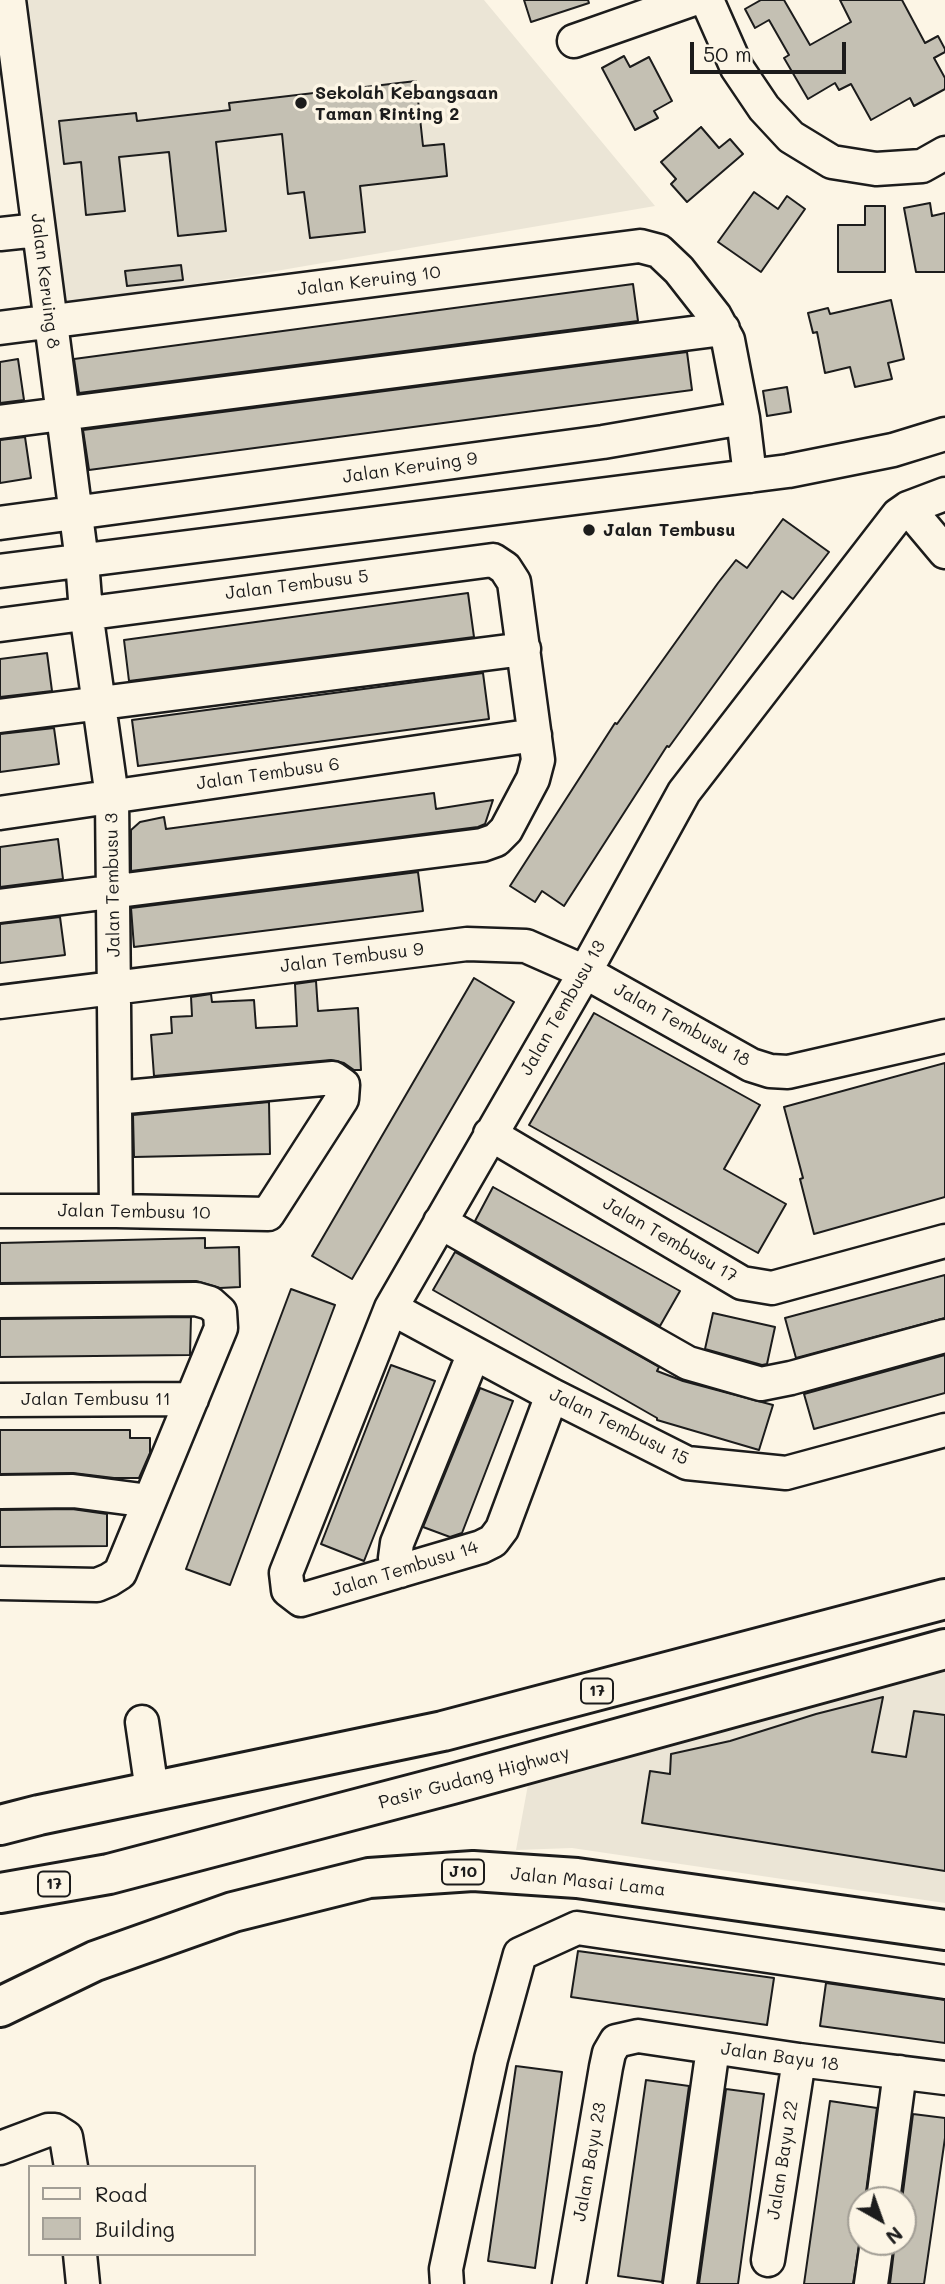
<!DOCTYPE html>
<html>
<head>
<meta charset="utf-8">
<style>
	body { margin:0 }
	#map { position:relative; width:945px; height:2284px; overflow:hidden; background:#fcf5e5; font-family:Mali,sans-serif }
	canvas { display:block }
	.legend { position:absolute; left:28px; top:2165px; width:228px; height:91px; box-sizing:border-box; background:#fcf5e5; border:2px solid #a29e95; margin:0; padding:9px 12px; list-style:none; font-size:21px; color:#1c1c1c }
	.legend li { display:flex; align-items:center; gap:14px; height:35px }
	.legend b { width:35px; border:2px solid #a29e95 }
	.north { position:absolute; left:847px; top:2186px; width:70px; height:70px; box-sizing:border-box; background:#fcf5e5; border:2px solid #a29e95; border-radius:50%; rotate:140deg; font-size:19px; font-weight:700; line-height:28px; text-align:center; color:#1c1c1c }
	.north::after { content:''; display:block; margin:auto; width:24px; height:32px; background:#1c1c1c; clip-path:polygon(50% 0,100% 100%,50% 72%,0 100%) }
	.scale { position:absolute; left:690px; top:42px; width:156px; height:32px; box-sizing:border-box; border:4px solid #1c1c1c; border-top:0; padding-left:9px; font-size:21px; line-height:24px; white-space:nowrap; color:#1c1c1c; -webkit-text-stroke:5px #fcf5e5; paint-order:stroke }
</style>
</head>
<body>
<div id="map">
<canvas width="945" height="2284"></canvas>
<ul class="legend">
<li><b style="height:9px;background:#fcf5e5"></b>Road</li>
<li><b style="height:19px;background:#c4c0b3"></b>Building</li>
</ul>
<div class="north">N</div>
<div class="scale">50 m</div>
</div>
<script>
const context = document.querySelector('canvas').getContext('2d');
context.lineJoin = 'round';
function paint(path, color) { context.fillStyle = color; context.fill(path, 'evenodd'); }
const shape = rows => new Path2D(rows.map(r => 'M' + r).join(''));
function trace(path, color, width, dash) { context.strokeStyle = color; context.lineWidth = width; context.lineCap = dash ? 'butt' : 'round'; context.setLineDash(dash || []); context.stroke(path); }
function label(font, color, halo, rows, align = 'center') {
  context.font = font + ' Mali,sans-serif'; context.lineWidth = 7; context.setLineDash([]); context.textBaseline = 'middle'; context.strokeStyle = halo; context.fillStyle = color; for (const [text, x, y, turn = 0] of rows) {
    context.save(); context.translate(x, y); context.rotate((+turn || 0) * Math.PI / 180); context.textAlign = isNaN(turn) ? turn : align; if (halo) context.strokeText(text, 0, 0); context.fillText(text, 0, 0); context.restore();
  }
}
paint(shape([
	[18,0,484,0,655,206,241,277,63,304],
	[945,1669,945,1903,572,1848,516,1850,529,1779]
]), '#ebe5d6');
const building = shape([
	[524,0,588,0,589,3,531,22,524,0],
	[761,0,784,0,810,45,851,22,840,0,902,0,925,43,938,36,945,49,945,52,934,58,945,78,945,89,914,106,910,98,871,120,851,84,839,90,835,83,808,99,784,58,789,55,769,20,755,28,745,9,761,0],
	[624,56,630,67,649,57,672,101,654,111,658,118,635,130,602,68,624,56],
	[416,81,423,146,444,144,447,176,360,186,365,232,310,238,304,192,288,194,282,134,216,142,226,231,178,236,169,152,119,157,125,211,86,215,81,162,64,164,59,121,136,113,137,121,230,110,229,103,416,81],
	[701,127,719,148,730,139,743,154,687,202,671,184,676,179,661,162,701,127],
	[754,192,778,209,787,196,805,209,761,272,718,242,754,192],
	[930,203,932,216,945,213,945,272,916,272,904,208,930,203],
	[865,206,885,206,885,272,838,272,838,225,865,225,865,206],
	[181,265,183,280,127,286,125,271,181,265],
	[633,284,638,321,79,393,74,359,633,284],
	[891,300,904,359,888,363,892,379,855,387,850,367,825,373,817,332,813,333,808,313,828,308,830,314,891,300],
	[687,352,692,390,89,470,83,430,687,352],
	[18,359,24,400,0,403,0,362,18,359],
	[787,387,791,412,767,416,763,391,787,387],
	[25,437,31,478,0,483,0,440,25,437],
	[783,519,829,552,793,599,782,591,669,747,667,746,564,906,542,891,535,902,510,886,615,723,617,724,718,583,736,560,747,568,783,519],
	[468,593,474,637,129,681,124,640,468,593],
	[47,653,52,691,0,697,0,659,47,653],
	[483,673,489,719,138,766,132,720,483,673],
	[54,728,59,764,0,772,0,734,54,728],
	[434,793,436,809,493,800,485,824,478,827,131,871,131,830,140,822,164,817,166,829,434,793],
	[58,839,63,879,0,887,0,847,58,839],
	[418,872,423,911,134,947,131,908,418,872],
	[60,917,65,955,0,963,0,924,60,917],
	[474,978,514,1002,352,1279,312,1256,474,978],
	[316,981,318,1011,358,1008,361,1070,354,1070,344,1063,331,1060,154,1076,151,1035,172,1033,171,1017,192,1016,191,997,211,994,212,1002,254,1000,256,1028,297,1026,295,984,316,981],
	[594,1013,760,1105,724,1169,786,1204,758,1253,529,1125,594,1013],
	[945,1063,945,1197,814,1234,800,1179,803,1178,784,1107,945,1063],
	[269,1102,270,1154,134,1157,133,1115,269,1102],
	[493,1187,680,1291,660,1326,475,1221,493,1187],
	[205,1238,205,1248,239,1247,240,1287,220,1288,196,1281,0,1283,0,1243,205,1238],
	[455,1252,659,1367,657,1371,683,1381,773,1405,759,1450,657,1420,657,1418,433,1290,455,1252],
	[945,1275,945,1318,796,1358,785,1318,945,1275],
	[291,1289,335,1305,230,1585,186,1569,291,1289],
	[713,1313,775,1327,767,1364,762,1365,705,1349,713,1313],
	[191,1317,190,1355,0,1357,0,1319,191,1317],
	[945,1355,945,1393,814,1429,804,1394,945,1355],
	[391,1365,435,1381,364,1561,321,1544,391,1365],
	[480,1388,513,1401,462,1533,450,1537,423,1527,480,1388],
	[0,1430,130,1430,130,1438,150,1438,150,1453,139,1478,114,1478,73,1473,0,1474,0,1430],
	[72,1509,107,1514,107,1546,0,1547,0,1510,72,1509],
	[883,1697,872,1752,906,1757,914,1711,945,1715,945,1871,642,1823,650,1771,670,1774,671,1754,730,1741,816,1714,883,1697],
	[578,1951,774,1978,767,2025,571,1997,578,1951],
	[826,1983,945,2000,945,2043,820,2026,826,1983],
	[516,2066,562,2072,535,2268,488,2261,516,2066],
	[646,2080,689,2086,662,2282,618,2276,646,2080],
	[726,2089,764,2094,738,2284,699,2284,726,2089],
	[830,2101,877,2108,865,2200,861,2200,861,2234,853,2284,804,2284,830,2101],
	[913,2114,945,2118,945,2138,924,2284,890,2284,895,2242,903,2242,902,2200,913,2114]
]);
paint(building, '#c4c0b3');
trace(building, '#1c1c1c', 2);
const minor = shape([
	[9,0,82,561,86,612,112,797,116,1211],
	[707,0,737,68,764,108,791,137,832,162,876,169,922,166,945,153],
	[574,41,691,0],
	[0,234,38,230],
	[0,328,640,246,659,251,679,270,715,316,728,340,743,418,750,476],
	[0,422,723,329],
	[908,508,945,552],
	[0,523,603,442,743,418],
	[0,571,788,471,893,450,945,434],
	[0,625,493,560,505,568,514,582,538,760,533,779,506,830,496,840,482,845,0,906],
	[0,716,524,649],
	[0,813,535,735],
	[0,1002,467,944,526,946,585,972,751,1065,770,1071,788,1072,945,1036],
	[490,1134,742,1283,772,1288,945,1241],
	[0,1211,116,1211,268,1214,342,1099,343,1085,333,1078,115,1098],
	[440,1222,688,1363,761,1384,791,1378,945,1336],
	[0,1301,196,1299,210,1303,220,1312,221,1328,120,1573,109,1580,97,1585,0,1583],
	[391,1308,552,1395,687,1463,786,1473,945,1430],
	[552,1395,502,1529,493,1541,481,1547,301,1600,288,1590,286,1573,391,1308,585,972,684,792,898,515,908,508,945,494],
	[0,1400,192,1399],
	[0,1492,73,1491,149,1501],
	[400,1571,395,1558,397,1543,474,1353],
	[142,1722,152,1791],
	[0,2148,48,2130,55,2130,66,2137,71,2167],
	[883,2200,900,2072],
	[80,2254,83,2284],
	[768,2260,799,2060],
	[447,2284,446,2269,491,2059,520,1954,577,1928,945,1982],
	[569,2284,606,2067,609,2053,616,2041,638,2036,799,2060,945,2078],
	[680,2284,713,2048],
	[871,2284,877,2242]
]);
const major = shape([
	[0,2007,95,1961,233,1912,369,1878,473,1871,577,1878,945,1930]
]);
const highway = shape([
	[0,1825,39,1815,443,1731,945,1599],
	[0,1893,109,1874,452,1784,945,1649]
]);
trace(minor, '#1c1c1c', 37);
trace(major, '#1c1c1c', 44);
trace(highway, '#1c1c1c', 44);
trace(minor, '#fcf5e5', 32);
trace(major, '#fcf5e5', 38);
trace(highway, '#fcf5e5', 38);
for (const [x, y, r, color] of [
	[301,103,7,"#1c1c1c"],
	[589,530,7,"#1c1c1c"]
]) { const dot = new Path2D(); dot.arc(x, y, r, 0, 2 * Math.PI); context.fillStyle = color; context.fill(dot); trace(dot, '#fcf5e5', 2.5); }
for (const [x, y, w] of [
	[597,1691,32],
	[463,1872,42],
	[54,1884,32]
]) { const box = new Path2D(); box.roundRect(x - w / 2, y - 12.5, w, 25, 5); context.fillStyle = '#fcf5e5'; context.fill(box); trace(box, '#1c1c1c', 2); }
label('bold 16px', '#1c1c1c', null, [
	["17",597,1691],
	["J10",463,1872],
	["17",54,1884]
]);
label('bold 18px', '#1c1c1c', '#fcf5e5', [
	["Sekolah Kebangsaan",315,93],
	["Taman Rinting 2",315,114],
	["Jalan Tembusu",603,530]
], 'left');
label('18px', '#1c1c1c', '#fcf5e5', [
	["Jalan Keruing 8",45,281,83],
	["Jalan Keruing 10",369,281,-7],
	["Jalan Keruing 9",410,468,-8],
	["Jalan Tembusu 5",297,585,-7],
	["Jalan Tembusu 6",268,774,-8],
	["Jalan Tembusu 3",113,885,-91],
	["Jalan Tembusu 9",352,958,-7],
	["Jalan Tembusu 13",563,1008,-60],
	["Jalan Tembusu 18",682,1025,29],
	["Jalan Tembusu 10",134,1212,1],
	["Jalan Tembusu 17",670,1240,30],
	["Jalan Tembusu 11",96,1399],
	["Jalan Tembusu 15",619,1427,26],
	["Jalan Tembusu 14",405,1569,-17],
	["Pasir Gudang Highway",474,1778,-15],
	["Jalan Masai Lama",588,1882,6],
	["Jalan Bayu 18",780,2057,8],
	["Jalan Bayu 22",783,2160,-81],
	["Jalan Bayu 23",590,2162,-80]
]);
</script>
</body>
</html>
